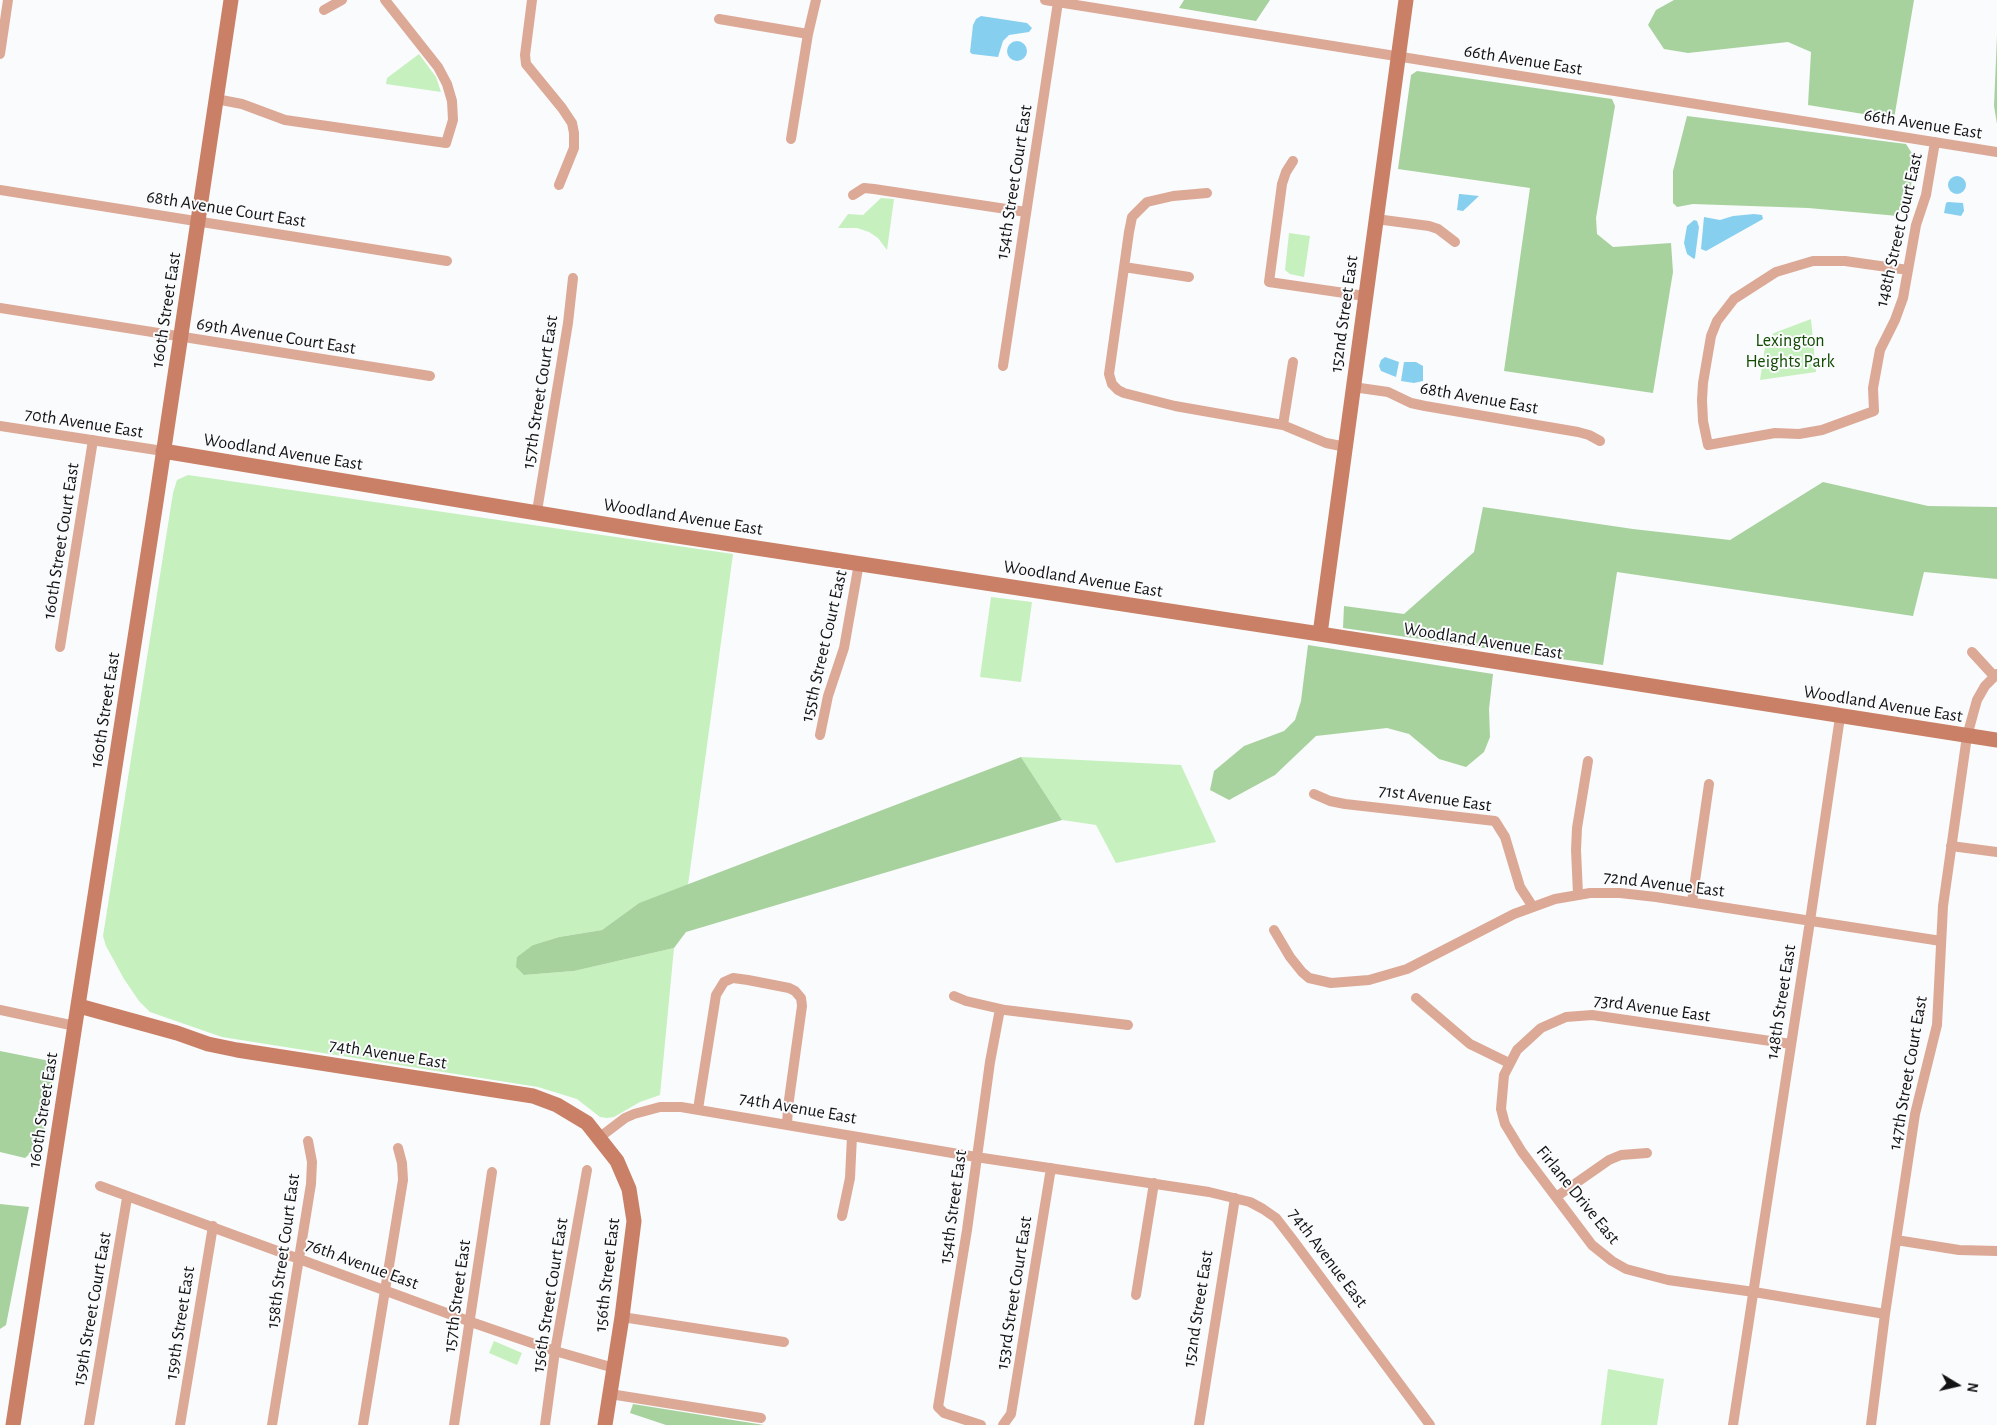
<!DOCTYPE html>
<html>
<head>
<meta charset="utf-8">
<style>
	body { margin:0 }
	#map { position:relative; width:1997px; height:1425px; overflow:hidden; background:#fafbfd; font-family:"Alegreya Sans",sans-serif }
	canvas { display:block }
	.north { position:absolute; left:1932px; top:1360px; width:50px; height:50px; -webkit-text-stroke:4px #fafbfd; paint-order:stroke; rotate:99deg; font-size:14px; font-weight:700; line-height:20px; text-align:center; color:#131314 }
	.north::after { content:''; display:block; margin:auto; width:18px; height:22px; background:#131314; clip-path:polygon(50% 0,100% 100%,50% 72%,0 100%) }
</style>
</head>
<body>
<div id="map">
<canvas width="1997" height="1425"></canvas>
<div class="north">N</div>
</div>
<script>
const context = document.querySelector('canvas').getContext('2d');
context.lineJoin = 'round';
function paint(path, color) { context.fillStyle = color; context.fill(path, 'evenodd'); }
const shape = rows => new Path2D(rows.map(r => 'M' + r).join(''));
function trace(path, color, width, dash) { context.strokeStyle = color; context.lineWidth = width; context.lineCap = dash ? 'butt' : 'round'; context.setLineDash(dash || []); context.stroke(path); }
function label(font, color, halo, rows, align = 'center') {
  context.font = font + ' "Alegreya Sans",sans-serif'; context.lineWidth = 4; context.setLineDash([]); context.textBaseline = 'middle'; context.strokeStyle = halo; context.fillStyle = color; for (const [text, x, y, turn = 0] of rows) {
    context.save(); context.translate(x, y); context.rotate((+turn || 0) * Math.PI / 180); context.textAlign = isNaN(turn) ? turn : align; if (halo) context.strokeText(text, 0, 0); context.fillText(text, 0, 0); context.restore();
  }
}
paint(shape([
	[419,54,436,77,441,92,386,84,387,78],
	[881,198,894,199,887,250,878,238,869,232,857,228,838,228,848,214,863,215],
	[1289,233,1310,236,1304,277,1290,274,1285,270],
	[1811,319,1816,372,1760,380,1766,341,1774,333],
	[188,475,733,554,688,885,639,903,602,930,559,937,533,945,524,975,574,971,674,948,660,1095,640,1102,614,1117,607,1118,600,1117,577,1099,538,1087,222,1037,150,1012,139,1001,124,979,106,946,103,936,173,493,177,480],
	[991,597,1032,602,1021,682,980,677],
	[1021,757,1181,765,1216,842,1116,863,1096,825,1062,820],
	[494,1341,522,1353,517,1365,489,1353],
	[1608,1369,1664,1379,1657,1425,1601,1425]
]), '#c6f0be');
paint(shape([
	[1184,0,1270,0,1256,21,1179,8],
	[1674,0,1914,0,1894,119,1808,105,1811,52,1788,42,1688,53,1664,49,1648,25,1656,10],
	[1997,35,1997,124,1994,106],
	[1417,71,1612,99,1615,106,1596,218,1597,234,1613,247,1671,243,1673,272,1653,393,1504,371,1530,188,1398,169,1411,75],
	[1687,116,1906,144,1913,155,1915,169,1905,209,1898,216,1808,208,1693,204,1677,207,1673,203,1673,171],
	[1823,482,1928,506,1997,507,1997,579,1924,572,1913,616,1617,572,1603,665,1343,628,1344,606,1404,614,1474,552,1483,507,1633,529,1730,540],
	[1308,645,1493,674,1489,709,1490,737,1484,752,1466,767,1439,759,1409,734,1387,728,1316,736,1275,775,1229,800,1210,790,1214,771,1244,746,1284,731,1295,720,1301,701],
	[1021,757,1062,820,686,932,674,948,574,971,524,975,516,967,517,957,533,945,559,937,602,930,639,903],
	[0,1051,55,1062,42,1143,25,1158,0,1152],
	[0,1204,29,1207,6,1325,0,1329],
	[633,1404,764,1425,666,1425,630,1413]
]), '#a7d29d');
paint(shape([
	[981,16,1027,23,1032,28,1029,32,1009,35,1003,41,998,57,972,54,970,52,973,25,976,19],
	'1007 51a10 10 0 1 1 20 0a10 10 0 1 1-20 0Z',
	'1948 185a9 9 0 1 1 18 0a9 9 0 1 1-18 0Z',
	[1459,194,1460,194,1479,196,1463,211,1457,210],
	[1948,202,1963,203,1964,211,1961,216,1944,213,1946,203],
	[1754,214,1762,215,1763,219,1706,251,1701,249,1704,217,1720,220,1733,216],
	[1694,220,1697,221,1699,227,1695,258,1694,259,1687,254,1684,243,1687,226],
	[1385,357,1399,362,1396,377,1381,371,1379,366,1381,360],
	[1404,362,1416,362,1423,366,1423,381,1414,383,1401,381]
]), '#87cfef');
trace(shape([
	[532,0,525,55,526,64,562,108,572,123,574,133,574,148,559,185],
	[1045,0,1997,152],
	[324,10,342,0],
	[719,19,808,34],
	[0,54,8,0],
	[216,99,242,104,285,120,446,143,453,120,452,101,447,84,438,67,385,0],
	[791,139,808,34,816,0],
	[1293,161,1286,172,1282,184,1269,282,1365,296],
	[0,190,447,261],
	[1207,193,1173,196,1147,202,1132,217,1129,232,1109,374,1112,384,1118,390,1124,393,1175,406,1283,425,1326,443,1346,447],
	[853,195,864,188,874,189,1026,212],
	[1376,219,1429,226,1438,229,1455,242],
	[1124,267,1189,277],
	[1908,270,1845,261,1813,261,1776,272,1734,299,1717,321,1711,336,1703,383,1702,400,1703,421,1708,445,1775,433,1799,434,1822,430,1874,411,1873,388,1880,350,1895,320,1903,298,1916,225,1926,195,1935,142],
	[0,308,430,376],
	[1003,366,1058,2],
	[1353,387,1388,392,1411,403,1425,406,1578,432,1589,435,1600,441],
	[1283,425,1293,362],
	[0,426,163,451],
	[537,511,568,323,573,278],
	[60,647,93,440],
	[1972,652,1994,676],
	[820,735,828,696,844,648,859,563],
	[1314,794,1330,801,1345,804,1495,821,1505,837,1520,887,1533,907],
	[1951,846,1997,852],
	[1578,894,1576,850,1577,828,1588,761],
	[1692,902,1709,784],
	[1274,930,1290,957,1302,972,1309,978,1331,983,1369,980,1407,969,1514,914,1555,899,1590,893,1620,893,1656,897,1941,941],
	[954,996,966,1001,1005,1010,1128,1025],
	[1416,998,1470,1044,1509,1063],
	[0,1010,75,1026],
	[1791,1044,1592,1015,1566,1017,1541,1028,1517,1050,1504,1075,1501,1109,1505,1124,1522,1152,1592,1245,1612,1261,1626,1269,1668,1280,1754,1292,1885,1314],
	[698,1109,716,995,724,982,733,978,748,980,789,988,795,991,801,998,802,1006,788,1107,787,1125],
	[600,1137,625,1118,634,1114,660,1107,681,1107,976,1157,1209,1192,1250,1202,1263,1209,1276,1218,1293,1240,1430,1425],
	[100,1186,471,1322,555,1351,614,1368],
	[1556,1197,1609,1160,1621,1155,1647,1153],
	[842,1216,850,1178,852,1136],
	[1896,1240,1959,1250,1997,1251],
	[1136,1295,1154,1183],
	[622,1317,784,1342],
	[610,1394,761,1418],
	[89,1425,127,1198],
	[180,1425,213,1226],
	[272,1425,311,1184,312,1162,308,1141],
	[363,1425,403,1180,402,1163,398,1148],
	[454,1425,492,1172],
	[545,1425,555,1351,587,1170],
	[981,1425,944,1413,938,1407,967,1230,990,1062,1000,1009],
	[1003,1425,1011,1414,1051,1168],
	[1199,1425,1235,1198],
	[1733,1425,1810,921,1840,717],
	[1871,1425,1885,1314,1915,1114,1937,1025,1943,906,1967,736,1977,700,1985,686,1997,674]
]), '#dca997', 10);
trace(shape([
	[163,451,658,533,1320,634,1997,740],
	[1320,634,1406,0],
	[79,1006,177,1033,208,1044,237,1050,533,1096,557,1105,587,1123,617,1161,629,1189,634,1221,622,1317,605,1425],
	[13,1425,156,502,231,0]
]), '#c98066', 15);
label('18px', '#131314', '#fafbfd', [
	["66th Avenue East",1523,60,9],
	["66th Avenue East",1923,124,9],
	["154th Street Court East",1014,182,-81],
	["68th Avenue Court East",226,209,9],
	["148th Street Court East",1899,230,-77],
	["160th Street East",166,310,-81],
	["152nd Street East",1344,314,-82],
	["69th Avenue Court East",276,336,9],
	["157th Street Court East",540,392,-81],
	["68th Avenue East",1479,398,10],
	["70th Avenue East",84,423,9],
	["Woodland Avenue East",283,452,9],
	["Woodland Avenue East",683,517,9],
	["160th Street Court East",61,541,-81],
	["Woodland Avenue East",1083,579,9],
	["Woodland Avenue East",1483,641,9],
	["155th Street Court East",824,646,-77],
	["Woodland Avenue East",1883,704,9],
	["160th Street East",105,710,-81],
	["71st Avenue East",1435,798,8],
	["72nd Avenue East",1664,884,7],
	["148th Street East",1781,1002,-81],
	["73rd Avenue East",1652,1008,8],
	["74th Avenue East",388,1054,9],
	["147th Street Court East",1908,1073,-80],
	["74th Avenue East",798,1108,10],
	["160th Street East",43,1110,-81],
	["Firlane Drive East",1578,1195,51],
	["154th Street East",953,1207,-82],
	["158th Street Court East",283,1251,-82],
	["74th Avenue East",1328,1258,53],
	["76th Avenue East",362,1264,20],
	["156th Street East",607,1275,-83],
	["153rd Street Court East",1014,1293,-81],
	["156th Street Court East",550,1295,-81],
	["157th Street East",457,1296,-82],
	["159th Street Court East",92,1309,-80],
	["152nd Street East",1198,1309,-81],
	["159th Street East",180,1323,-81]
]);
label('18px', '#104900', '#fafbfd', [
	["Lexington",1790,341],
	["Heights Park",1790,362]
]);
</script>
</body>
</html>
